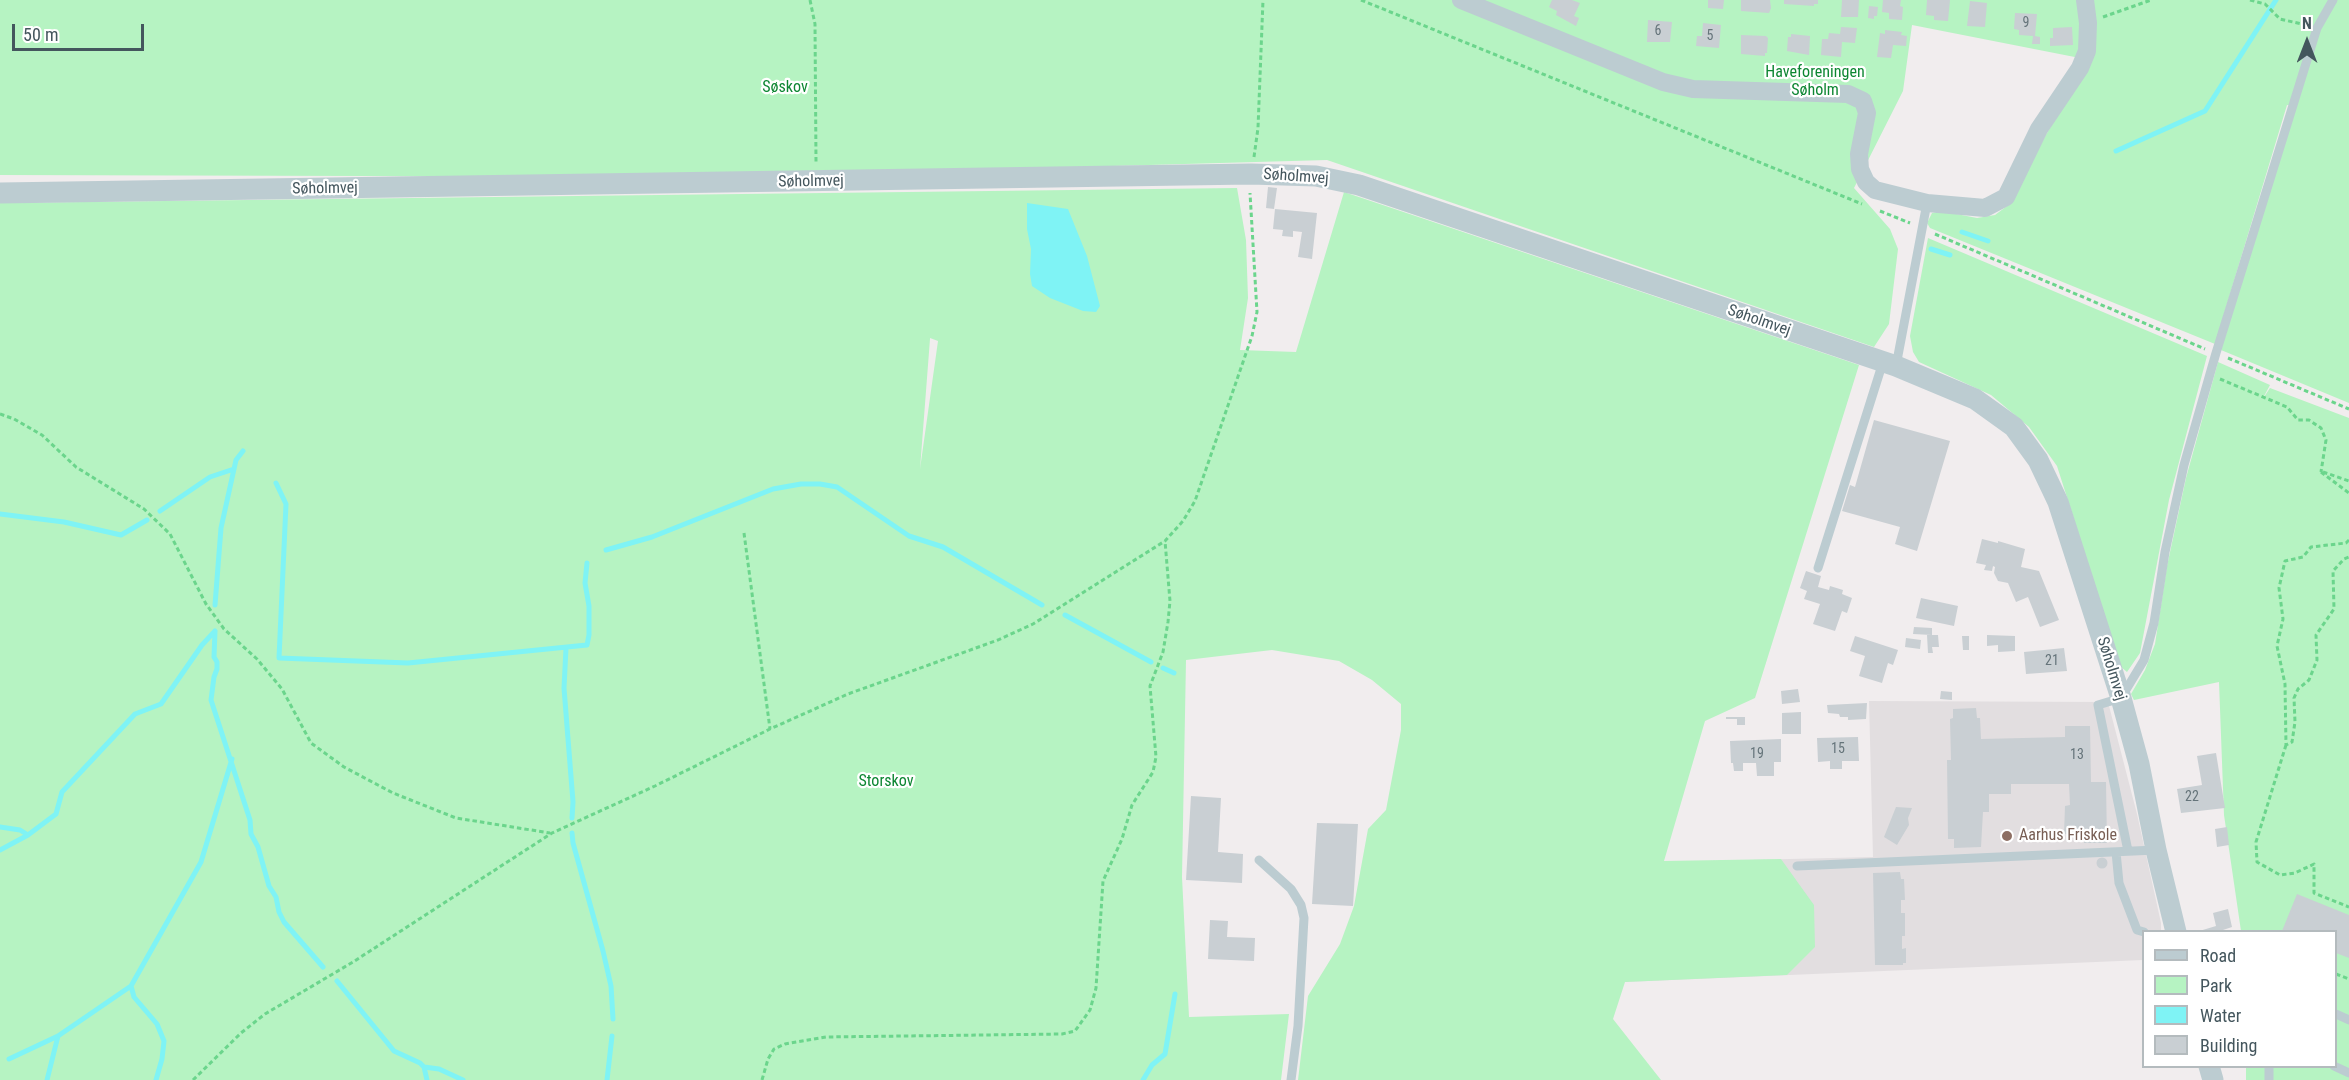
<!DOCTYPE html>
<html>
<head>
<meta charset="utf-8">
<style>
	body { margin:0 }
	#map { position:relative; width:2349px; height:1080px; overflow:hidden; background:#f1edee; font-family:"Roboto Condensed",sans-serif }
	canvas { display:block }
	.legend { position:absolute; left:2142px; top:930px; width:195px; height:138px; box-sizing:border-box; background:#fff; border:2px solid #b4bbbe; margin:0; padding:8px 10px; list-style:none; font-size:18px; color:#44565d }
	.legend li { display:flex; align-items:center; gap:12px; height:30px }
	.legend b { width:30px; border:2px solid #b4bbbe }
	.north { position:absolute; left:2277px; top:12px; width:60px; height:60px; -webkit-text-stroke:4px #fff; paint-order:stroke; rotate:0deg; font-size:16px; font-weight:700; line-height:24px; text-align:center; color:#44565d }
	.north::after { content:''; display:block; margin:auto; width:21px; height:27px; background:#44565d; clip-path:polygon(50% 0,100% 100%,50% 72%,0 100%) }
	.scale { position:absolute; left:12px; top:24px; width:132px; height:27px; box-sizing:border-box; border:3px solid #44565d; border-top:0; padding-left:8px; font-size:18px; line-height:21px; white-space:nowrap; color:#44565d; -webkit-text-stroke:4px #fff; paint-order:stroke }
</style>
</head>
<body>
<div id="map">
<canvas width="2349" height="1080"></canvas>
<ul class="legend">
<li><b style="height:8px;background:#bcccd1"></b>Road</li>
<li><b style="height:16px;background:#b6f3c2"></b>Park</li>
<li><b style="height:16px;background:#7ff3f5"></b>Water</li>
<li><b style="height:16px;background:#c9cfd3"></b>Building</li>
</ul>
<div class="north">N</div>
<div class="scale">50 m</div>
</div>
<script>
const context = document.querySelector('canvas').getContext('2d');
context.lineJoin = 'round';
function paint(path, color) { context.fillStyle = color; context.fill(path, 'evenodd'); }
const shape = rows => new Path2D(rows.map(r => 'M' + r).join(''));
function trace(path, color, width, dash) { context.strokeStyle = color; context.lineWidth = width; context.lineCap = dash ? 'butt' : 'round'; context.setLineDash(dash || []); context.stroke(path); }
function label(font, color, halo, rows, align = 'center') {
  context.font = font + ' "Roboto Condensed",sans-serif'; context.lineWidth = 4.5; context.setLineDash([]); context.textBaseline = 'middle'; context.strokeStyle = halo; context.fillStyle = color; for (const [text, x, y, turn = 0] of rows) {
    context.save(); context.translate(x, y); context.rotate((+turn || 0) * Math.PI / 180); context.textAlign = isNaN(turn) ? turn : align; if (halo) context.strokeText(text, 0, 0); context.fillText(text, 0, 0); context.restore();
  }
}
paint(shape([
	[1869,701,2108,702,2137,814,2161,923,2161,931,2144,932,2143,960,1625,982,1664,862,1873,857]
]), '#e2dee0');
paint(shape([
	[0,0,2349,0,2349,403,2221,350,2296,106,2287,105,2215,344,1930,228,1927,223,1932,213,1941,211,1977,218,1995,215,2007,206,2047,133,2090,60,1912,25,1903,91,1854,188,1890,229,1898,249,1889,324,1874,347,1327,160,721,177,0,175],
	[1237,188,1246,240,1248,298,1240,350,1296,352,1344,192,1859,365,1755,698,1705,721,1664,861,1781,859,1814,905,1815,947,1787,975,1625,982,1613,1019,1661,1080,1298,1080,1308,996,1340,944,1354,906,1368,829,1386,810,1401,730,1401,704,1372,680,1339,661,1272,650,1186,660,1182,877,1189,1017,1289,1014,1281,1080,0,1080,0,203],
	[930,338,938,341,920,469,930,339],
	[1928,238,2207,356,2169,500,2140,653,2127,672,2121,667,2057,466,2029,427,1991,395,1919,362,1913,352,1910,336],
	[2218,362,2270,385,2262,400,2270,388,2349,418,2349,1080,2246,1080,2246,1067,2336,1066,2336,932,2241,931,2224,815,2219,682,2134,700,2131,694,2145,670,2155,644,2167,566,2186,478]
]), '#b6f3c2');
paint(shape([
	[1027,203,1068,209,1087,256,1100,306,1096,312,1083,311,1050,298,1032,286,1030,274,1031,249,1027,229]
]), '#7ff3f5');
trace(shape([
	[2116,151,2205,111,2276,0],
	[1962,232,1988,241],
	[1931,249,1950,255],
	[276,483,286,504,279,658,408,663,587,645,589,635,589,606,585,583,587,563],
	[160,511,210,477,234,469],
	[0,514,64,522,121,535,147,520],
	[606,550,652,537,773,489,801,484,820,484,837,487,909,536,943,547,1042,605],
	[215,605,221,528,236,460,243,451],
	[1065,615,1151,662],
	[215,631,214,657,217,662,217,669,214,677,211,700,250,820,251,834,258,847,269,886,276,897,279,912,284,922,323,967],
	[566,648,564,688,573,802,572,818],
	[1163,668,1174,673],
	[0,827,20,830,28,835],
	[572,833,573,843,603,951,611,986,613,1019],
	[0,850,28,835,56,814,62,792,135,714,161,704,202,645,215,631],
	[337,981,394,1051,420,1063,424,1067,427,1080],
	[9,1059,58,1036,131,986],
	[424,1067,439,1069,463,1080],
	[47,1080,58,1036],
	[156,1080,162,1059,164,1041,157,1024,134,997,131,986,201,862,232,759],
	[607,1080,612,1036],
	[1143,1080,1152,1065,1165,1054,1175,994]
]), '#7ff3f5', 5);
paint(shape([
	[1552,0,1572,0,1580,3,1574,16,1579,18,1576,26,1556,15,1557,11,1549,7],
	[1708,0,1724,0,1723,9,1708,8],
	[1741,0,1770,0,1771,8,1769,13,1741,11],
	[1784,0,1818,0,1818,4,1814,4,1814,6,1784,4],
	[1842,0,1859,0,1858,17,1841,17],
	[1883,0,1901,0,1900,6,1903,7,1902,20,1889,19,1889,13,1882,12],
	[1927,0,1950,0,1948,21,1934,20,1934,16,1926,15],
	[1970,1,1987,3,1985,27,1967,26],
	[1869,6,1878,7,1877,16,1874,16,1874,19,1868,18],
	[2015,13,2037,14,2035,36,2040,37,2040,44,2032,44,2033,36,2019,35,2019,30,2014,29],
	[1648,20,1672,22,1670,42,1647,42],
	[1703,23,1721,25,1719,48,1696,46,1697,36,1702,36],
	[1841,27,1857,28,1855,43,1842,42,1841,57,1821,55,1822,39,1828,39,1829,33,1840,34],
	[2072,27,2073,45,2050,46,2050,38,2053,38,2053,28],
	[1885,30,1902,32,1901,35,1907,36,1906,46,1893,45,1891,58,1877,57,1880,33,1885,34],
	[1791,34,1810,36,1809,55,1787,51,1788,37,1791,37],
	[1741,35,1766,36,1768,38,1767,53,1765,53,1765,56,1741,54],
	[1268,187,1277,188,1274,209,1266,208],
	[1275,209,1317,213,1312,259,1298,257,1302,232,1293,231,1293,237,1282,236,1283,230,1273,229],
	[1874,420,1950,441,1917,551,1895,544,1900,527,1842,511,1850,485,1855,487],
	[1982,539,1998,543,1998,541,2025,549,2021,567,2039,571,2059,620,2040,627,2028,597,2016,602,2008,583,1998,581,1994,573,1995,567,1993,566,1992,571,1984,570,1986,565,1976,563],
	[1806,571,1821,576,1818,587,1829,590,1830,586,1843,590,1842,594,1852,598,1847,613,1842,611,1835,631,1813,624,1820,604,1804,599,1807,591,1800,588],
	[1921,598,1958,606,1954,626,1916,618],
	[1914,627,1932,628,1932,635,1913,634],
	[1927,635,1938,635,1939,647,1932,647,1933,653,1928,653],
	[1987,635,2015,636,2015,651,1998,652,1998,645,1987,646],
	[1855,636,1898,650,1893,665,1888,663,1882,683,1859,676,1865,656,1850,651],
	[1962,636,1969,636,1969,650,1963,650],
	[1906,638,1921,640,1920,649,1905,647],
	[2064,648,2067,671,2026,674,2024,652],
	[1798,689,1800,702,1782,704,1781,691],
	[1941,691,1952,692,1952,700,1940,699],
	[1867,703,1866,719,1848,720,1848,717,1840,717,1839,714,1828,713,1827,705],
	[1976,708,1977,718,1980,718,1981,739,2065,737,2065,726,2090,726,2091,782,2106,782,2107,843,2084,843,2084,832,2080,832,2080,835,2064,834,2065,806,2070,805,2069,784,2011,784,2011,794,1989,794,1989,812,1983,812,1981,847,1954,848,1954,839,1948,839,1947,760,1951,760,1950,719,1953,718,1953,709],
	[1801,712,1801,734,1782,734,1782,713],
	[1726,717,1745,717,1745,725,1737,725,1737,719,1726,719],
	[1858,737,1859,761,1842,761,1842,769,1830,769,1830,761,1818,762,1817,738],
	[1781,739,1781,762,1774,762,1774,776,1757,776,1756,763,1743,763,1743,771,1734,771,1733,763,1731,763,1730,741],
	[2216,753,2225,808,2181,813,2177,789,2202,785,2197,756],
	[1191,796,1221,798,1218,852,1243,854,1242,883,1186,880],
	[1896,807,1912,808,1908,818,1909,825,1897,845,1884,837],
	[1317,823,1358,824,1353,906,1312,904],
	[2227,827,2229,845,2217,847,2215,829],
	'2096.5 863a5.5 5.5 0 1 1 11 0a5.5 5.5 0 1 1-11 0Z',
	[1900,872,1901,879,1904,879,1905,900,1901,900,1901,913,1905,913,1905,936,1902,936,1902,949,1906,948,1906,963,1903,963,1903,965,1875,965,1873,873],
	[2297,894,2349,915,2349,958,2336,953,2336,932,2282,931],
	[2228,909,2232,927,2217,932,2196,932,2216,926,2213,913],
	[1210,920,1228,921,1227,937,1255,938,1254,961,1208,959]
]), '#c9cfd3');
trace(shape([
	[810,0,815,24,816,162],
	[1361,0,1862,204],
	[2250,0,2265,4,2280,19,2306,25],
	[2103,17,2151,0],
	[1254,157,1258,128,1263,0],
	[1880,211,1910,223],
	[1935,234,2205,349],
	[2228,358,2349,409],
	[2220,379,2287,407,2298,420,2309,420,2321,428,2326,440,2321,472],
	[0,414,14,419,42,435,76,467,144,509,170,534,206,604,224,629,257,659,282,689,311,743,344,767,393,793,456,818,550,833],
	[2321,472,2349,493],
	[2323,472,2349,481],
	[744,533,770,729],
	[2349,540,2346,543,2311,547,2303,557,2285,561,2279,588,2283,619,2277,646,2285,684,2286,745,2292,742,2295,722,2294,698,2298,689,2309,680,2317,660,2316,635,2334,609,2333,571,2344,559,2349,557],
	[2286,745,2256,842,2257,862,2280,875,2295,873,2314,864,2314,893,2349,907],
	[2336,974,2349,979],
	[193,1080,241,1033,265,1014,353,962,552,833,655,786,770,729,848,694,998,640,1033,624,1165,541,1183,521,1195,501,1252,336,1257,312,1250,193],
	[762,1080,768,1059,774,1049,785,1044,826,1037,1062,1034,1075,1031,1090,1010,1096,988,1103,881,1122,839,1132,805,1153,772,1156,757,1150,686,1163,652,1168,622,1170,601,1165,541]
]), '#6bd58c', 3, [4.5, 3]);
trace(shape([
	[1896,366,1927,203],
	[1818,568,1883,362],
	[2128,851,2098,705,2121,698,2144,660,2154,623,2165,552,2184,465,2216,353,2317,28,2333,0],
	[2116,852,2119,883,2137,930,2144,932],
	[1259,860,1291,889,1301,905,1304,918,1298,1026,1291,1080],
	[1797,866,2156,850],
	[2336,1014,2349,1020],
	[2269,1066,2269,1080],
	[2334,1066,2349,1073]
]), '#bcccd1', 9);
trace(shape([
	[1461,0,1663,82,1693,89,1848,94,1863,101,1867,113,1859,154,1860,169,1866,182,1875,190,1927,203,1985,208,2006,197,2039,129,2080,68,2087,51,2088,23,2085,0]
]), '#bcccd1', 18);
trace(shape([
	[0,193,1251,174,1316,176,1359,185,1896,366,1975,399,2014,427,2038,460,2058,502,2121,698,2139,764,2156,850,2176,932],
	[2209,1066,2213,1080]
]), '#bcccd1', 21);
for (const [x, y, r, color] of [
	[2007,836,6,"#8d6e63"]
]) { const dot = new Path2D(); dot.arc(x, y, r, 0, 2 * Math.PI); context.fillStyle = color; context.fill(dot); trace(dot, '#fff', 2); }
label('14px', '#65747a', null, [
	["9",2026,23],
	["6",1658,31],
	["5",1710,36],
	["21",2052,661],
	["15",1838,749],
	["19",1757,754],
	["13",2077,755],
	["22",2192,797]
]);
label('16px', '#0d8632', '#fff', [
	["Haveforeningen",1815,73],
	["Søholm",1815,91],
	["Søskov",785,88],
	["Storskov",886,782]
]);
label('16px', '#44565d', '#fff', [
	["Søholmvej",1296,177,4],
	["Søholmvej",811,182,-1],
	["Søholmvej",325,189,-1],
	["Søholmvej",1759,321,19],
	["Søholmvej",2111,669,73]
]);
label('16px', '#785e54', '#fff', [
	["Aarhus Friskole",2019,836]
], 'left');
</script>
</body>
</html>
